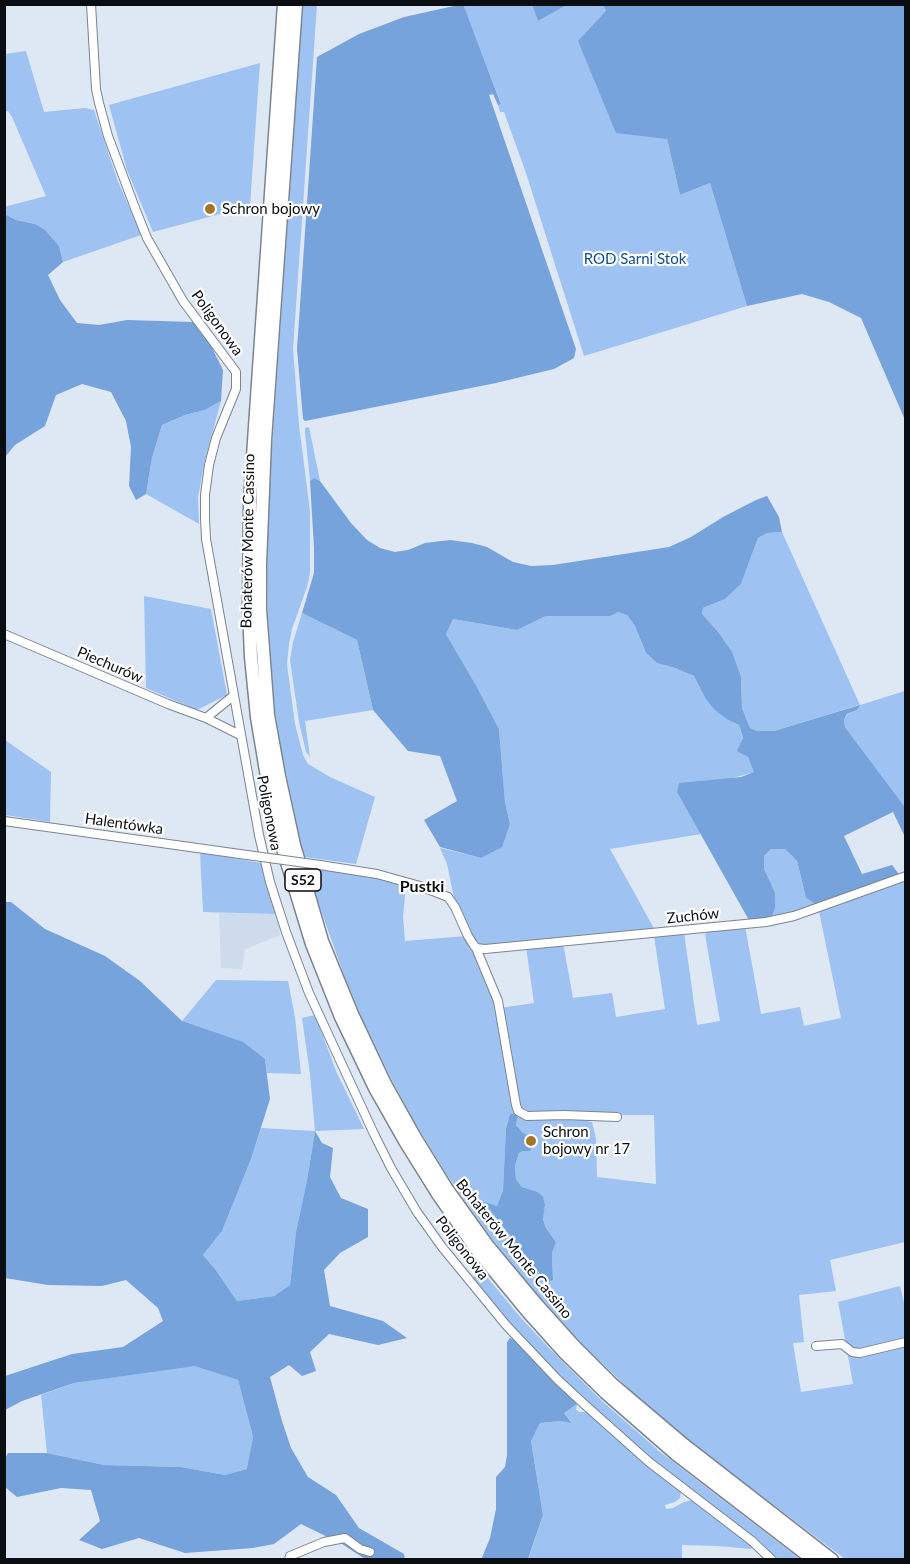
<!DOCTYPE html>
<html>
<head>
<meta charset="utf-8">
<style>
	body { margin:0 }
	#map { position:relative; width:910px; height:1564px; overflow:hidden; background:#dee7f4; font-family:Lato,sans-serif }
	canvas { display:block }
	.frame { position:absolute; inset:0; border:6px solid #0a0d11; pointer-events:none }
</style>
</head>
<body>
<div id="map">
<canvas width="910" height="1564"></canvas>
<div class="frame"></div>
</div>
<script>
const context = document.querySelector('canvas').getContext('2d');
context.lineJoin = 'round';
function paint(path, color) { context.fillStyle = color; context.fill(path, 'evenodd'); }
const shape = rows => new Path2D(rows.map(r => 'M' + r).join(''));
function trace(path, color, width, dash) { context.strokeStyle = color; context.lineWidth = width; context.lineCap = dash ? 'butt' : 'round'; context.setLineDash(dash || []); context.stroke(path); }
function label(font, color, halo, rows, align = 'center') {
  context.font = font + ' Lato,sans-serif'; context.lineWidth = 4.5; context.setLineDash([]); context.textBaseline = 'middle'; context.strokeStyle = halo; context.fillStyle = color; for (const [text, x, y, turn = 0] of rows) {
    context.save(); context.translate(x, y); context.rotate((+turn || 0) * Math.PI / 180); context.textAlign = isNaN(turn) ? turn : align; if (halo) context.strokeText(text, 0, 0); context.fillText(text, 0, 0); context.restore();
  }
}
paint(shape([
	[219,913,277,914,280,935,245,949,242,969,221,968]
]), '#cddbed');
paint(shape([
	[303,5,317,5,293,349,299,425,310,511,310,573,307,587,292,629,289,644,287,664,295,724,303,755,308,764,330,777,375,797,356,864,304,857,283,759,275,711,268,616,267,534,269,491],
	[463,5,532,5,538,21,567,5,603,5,667,139,680,195,710,183,747,306,584,356,526,173,504,112,500,112,498,105,501,103],
	[26,51,44,112,85,108,94,110,117,179,141,235,63,262,59,246,35,224,16,220,5,214,4,207,46,196,12,117,8,111,5,112,5,54],
	[260,63,250,206,153,232,127,170,109,105],
	[221,401,205,460,198,497,199,524,146,494,152,458,162,425,185,415,205,410],
	[309,427,320,481,314,478,310,481,305,432,305,428],
	[782,532,860,705,905,691,905,807,845,727,844,720,848,714,857,710,859,705,774,731,757,731,750,728,742,708,741,677,702,614,703,608,725,599,741,584,758,538,767,533],
	[144,596,211,609,227,695,197,710,146,688],
	[618,612,627,615,635,626,646,653,657,663,675,668,694,676,705,698,728,720,739,725,748,757,755,772,678,792,701,834,610,849,656,932,480,946,475,943,454,898,447,864,440,848,481,858,510,824,505,802,499,729,477,687,446,634,453,619,517,630,546,616],
	[302,613,357,640,373,710,305,721,310,757,306,752,299,722,290,660,293,642],
	[5,740,51,772,50,822,5,815],
	[771,849,785,849,797,861,806,898,818,906,792,914,784,914,771,918,764,869,764,856],
	[200,852,261,863,277,914,203,912],
	[308,868,361,874,406,884,403,917,405,941,466,936,474,950,497,1001,513,1087,515,1107,518,1114,525,1117,564,1116,589,1118,589,1122,592,1122,596,1139,597,1177,656,1184,654,1115,530,1115,522,1113,520,1110,501,1008,534,1003,526,947,563,943,573,998,612,993,616,1017,665,1009,654,936,684,932,697,1025,720,1021,705,934,711,930,745,926,761,1014,800,1007,804,1026,841,1018,819,911,905,879,905,1242,830,1260,836,1291,799,1295,804,1342,793,1343,801,1392,853,1384,848,1356,905,1343,905,1559,845,1559,714,1460,647,1406,584,1346,529,1286,490,1236,447,1175,414,1121,393,1082,362,1018,345,978,319,905],
	[510,1114,518,1114,516,1125,522,1132,535,1140,533,1148,530,1151,521,1151,519,1153,515,1166,516,1181,522,1187,538,1192,543,1198,545,1205,543,1218,546,1228,556,1242,552,1253,553,1280,548,1283,485,1203,497,1206,503,1190,506,1128],
	[216,980,288,981,295,1017,301,1074,267,1073,265,1059,182,1021],
	[315,1015,336,1071,364,1129,315,1131,307,1180,296,1232,290,1285,274,1296,237,1301,215,1269,203,1255,222,1231,251,1159,261,1128,315,1131,310,1074,302,1018],
	[482,1271,520,1317,550,1349,602,1401,658,1450,657,1451,659,1451,800,1559,777,1559,753,1538,650,1458,586,1402,526,1343,471,1279],
	[900,1286,905,1307,905,1339,860,1351,852,1350,845,1339,838,1302],
	[195,1365,238,1380,253,1437,248,1469,225,1475,181,1467,104,1465,47,1453,41,1395,74,1383],
	[577,1404,576,1410,579,1412,587,1412,681,1491,680,1498,675,1502,665,1505,666,1509,673,1508,684,1502,692,1500,753,1546,751,1549,719,1546,682,1545,682,1559,528,1560,543,1515,531,1441,540,1423,561,1421,572,1422,564,1413]
]), '#9ec2f1');
paint(shape([
	[463,4,501,104,498,105,493,94,489,95,576,349,574,358,554,369,496,383,305,421,303,419,297,349,317,57,359,34,404,17],
	[532,5,532,4,567,5,538,21],
	[603,5,905,5,905,420,861,318,829,302,802,294,747,306,710,183,680,195,667,139,616,133,578,41,606,11],
	[5,214,16,220,35,224,45,230,59,246,63,262,48,275,60,300,77,323,99,325,127,320,193,322,208,340,223,370,221,401,205,410,185,415,162,425,152,458,146,494,136,500,129,486,131,447,126,421,111,392,82,384,56,395,45,426,15,445,5,457],
	[314,478,320,481,351,523,367,540,380,548,395,552,408,550,425,543,450,540,472,543,487,547,513,562,531,566,553,565,669,547,691,537,723,517,756,500,767,496,779,517,782,532,767,533,758,538,741,584,725,599,703,608,702,614,718,632,732,652,741,677,742,708,750,728,757,731,774,731,860,705,857,710,847,714,844,720,845,727,905,807,905,837,893,812,844,836,862,874,892,865,898,873,897,876,818,906,806,898,797,861,785,849,771,849,764,856,764,869,775,893,775,908,771,918,750,922,677,792,679,783,741,777,754,772,748,757,737,751,743,738,739,725,728,720,715,710,705,698,694,676,675,668,657,663,646,653,635,626,627,615,618,612,610,616,546,616,517,630,453,619,446,634,477,687,499,729,505,802,510,824,502,847,481,858,440,847,424,820,457,801,440,756,408,751,373,710,357,640,302,613,314,573,314,548,310,481],
	[5,902,11,902,45,929,105,956,140,981,182,1021,243,1042,265,1059,270,1099,251,1159,222,1231,203,1255,215,1269,237,1301,274,1296,290,1285,296,1232,307,1180,315,1131,322,1143,333,1148,330,1177,341,1198,368,1209,368,1237,340,1253,324,1270,330,1306,383,1321,407,1338,378,1345,329,1334,310,1352,316,1371,302,1376,289,1365,270,1377,282,1421,291,1448,308,1477,336,1495,359,1528,404,1554,405,1559,365,1559,342,1544,301,1524,274,1544,253,1548,185,1553,139,1538,102,1549,79,1540,100,1521,91,1490,61,1488,17,1497,5,1487,4,1460,8,1453,47,1453,104,1465,181,1467,225,1475,247,1469,253,1437,238,1380,195,1366,74,1383,22,1401,5,1410,5,1376,72,1354,123,1347,163,1321,158,1308,126,1280,102,1286,48,1285,5,1278],
	[510,1114,518,1114,516,1125,522,1132,535,1140,535,1145,530,1151,522,1151,519,1153,515,1166,516,1180,522,1187,538,1192,543,1197,545,1205,543,1219,546,1228,556,1242,552,1253,553,1280,547,1283,484,1202,497,1206,503,1190,506,1128],
	[510,1338,514,1340,577,1404,564,1413,572,1423,561,1421,540,1423,531,1441,543,1515,528,1559,481,1560,490,1538,496,1509,496,1477,505,1467,507,1455,507,1342]
]), '#77a3dc');
const minor = shape([
	[91,4,96,89,99,103,108,136,135,208,147,238,183,301,236,372,236,389,216,438,209,465,205,495,205,518,206,539,259,835,270,882,286,932,309,993,374,1134,391,1168,417,1212,442,1247,506,1325,557,1379,584,1404,649,1462,752,1541,772,1560],
	[4,634,168,704,206,718,240,735],
	[206,718,233,696],
	[4,821,240,854],
	[320,865,377,874,420,886,448,897,455,907,468,936,473,944,476,948,485,949,766,922,794,916,906,876],
	[476,948,498,1001,516,1105,518,1111,527,1116,564,1115,617,1117],
	[816,1346,842,1344,852,1352,860,1353,906,1342],
	[289,1560,290,1556,324,1542,345,1538,360,1549,370,1552]
]);
const highway = shape([
	[284,4,250,500,249,609,251,657,257,717,267,777,283,849,312,944,341,1017,375,1088,405,1141,438,1194,477,1250,529,1313,565,1353,605,1392,676,1454,814,1560],
	[296,4,265,440,260,564,260,609,268,715,279,776,294,845,322,941,352,1014,385,1084,414,1136,446,1188,487,1245,537,1305,574,1346,612,1384,684,1445,832,1560]
]);
trace(minor, '#7b848f', 10);
trace(highway, '#7b848f', 15);
trace(minor, '#fff', 8);
trace(highway, '#fff', 12);
const minorBridge = shape([
	[240,854,320,865]
]);
trace(minorBridge, '#7b848f', 10, []);
trace(minorBridge, '#fff', 8);
for (const [x, y, r, color] of [
	[210,209,6,"#a47529"],
	[531,1141,6,"#a47529"]
]) { const dot = new Path2D(); dot.arc(x, y, r, 0, 2 * Math.PI); context.fillStyle = color; context.fill(dot); trace(dot, '#fff', 2); }
for (const [x, y, w] of [
	[303,880,36]
]) { const box = new Path2D(); box.roundRect(x - w / 2, y - 11, w, 22, 4.5); context.fillStyle = '#fff'; context.fill(box); trace(box, '#0a0d11', 1.5); }
label('bold 14px', '#0a0d11', null, [
	["S52",303,880]
]);
label('15px', '#0a0d11', '#fff', [
	["Schron bojowy",222,209],
	["Schron",543,1132],
	["bojowy nr 17",543,1149]
], 'left');
label('15px', '#104d91', '#fff', [
	["ROD Sarni Stok",635,259]
]);
label('15px', '#0a0d11', '#fff', [
	["Poligonowa",217,323,54],
	["Bohaterów Monte Cassino",248,541,-89],
	["Piechurów",110,665,23],
	["Poligonowa",269,813,79],
	["Halentówka",124,824,8],
	["Zuchów",693,916,-6],
	["Poligonowa",462,1248,52],
	["Bohaterów Monte Cassino",514,1249,51]
]);
label('bold 16px', '#0a0d11', '#fff', [
	["Pustki",422,887]
]);
</script>
</body>
</html>
